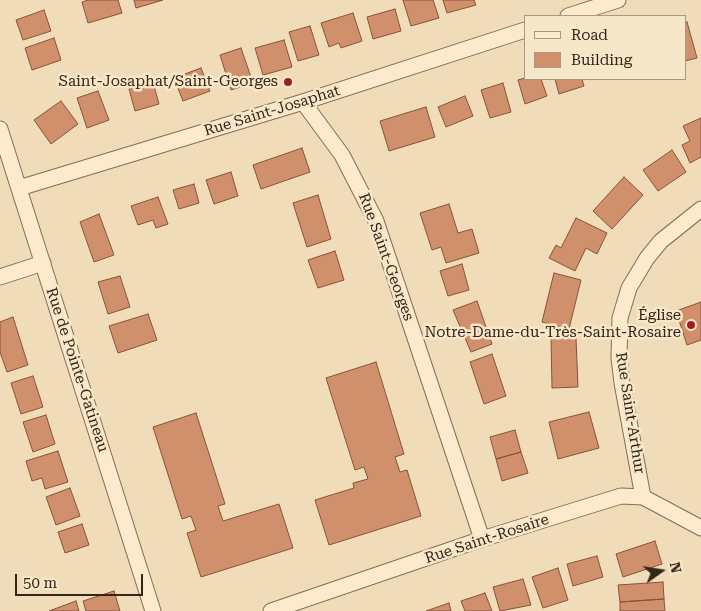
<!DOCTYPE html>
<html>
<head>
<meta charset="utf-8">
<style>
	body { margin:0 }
	#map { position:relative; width:701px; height:611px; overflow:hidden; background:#f0dcb9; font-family:"Roboto Serif",serif }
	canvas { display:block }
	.legend { position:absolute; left:524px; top:15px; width:162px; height:65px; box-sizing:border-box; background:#f7e7c9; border:1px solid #a99983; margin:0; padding:6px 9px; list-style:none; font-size:15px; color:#352519 }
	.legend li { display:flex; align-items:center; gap:10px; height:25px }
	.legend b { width:25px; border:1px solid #a99983 }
	.north { position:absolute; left:636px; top:546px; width:50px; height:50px; -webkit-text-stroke:4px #f7e7c9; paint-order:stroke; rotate:77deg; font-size:14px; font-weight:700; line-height:20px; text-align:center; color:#352519 }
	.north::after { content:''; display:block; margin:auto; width:18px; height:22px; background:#352519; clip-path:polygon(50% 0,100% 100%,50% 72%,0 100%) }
	.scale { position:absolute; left:15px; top:574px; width:128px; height:22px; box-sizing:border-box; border:2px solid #352519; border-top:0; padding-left:6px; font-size:15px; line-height:18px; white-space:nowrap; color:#352519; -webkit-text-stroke:4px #f7e7c9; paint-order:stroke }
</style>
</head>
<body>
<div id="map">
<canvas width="701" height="611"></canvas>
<ul class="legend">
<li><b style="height:6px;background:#fbeacc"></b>Road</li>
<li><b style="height:14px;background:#d1906c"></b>Building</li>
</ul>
<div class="north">N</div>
<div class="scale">50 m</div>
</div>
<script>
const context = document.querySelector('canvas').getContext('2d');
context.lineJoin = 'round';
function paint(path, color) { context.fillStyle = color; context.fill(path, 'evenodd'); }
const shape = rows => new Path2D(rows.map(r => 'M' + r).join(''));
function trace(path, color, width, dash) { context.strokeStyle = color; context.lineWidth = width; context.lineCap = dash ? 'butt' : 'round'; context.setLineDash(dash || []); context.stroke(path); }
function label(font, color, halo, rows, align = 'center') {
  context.font = font + ' "Roboto Serif",serif'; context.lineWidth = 5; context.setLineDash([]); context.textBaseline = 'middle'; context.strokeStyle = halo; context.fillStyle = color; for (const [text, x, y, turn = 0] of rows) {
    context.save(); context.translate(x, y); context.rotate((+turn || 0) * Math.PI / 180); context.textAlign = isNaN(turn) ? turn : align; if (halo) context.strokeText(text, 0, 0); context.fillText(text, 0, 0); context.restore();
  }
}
const building = shape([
	[88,0,118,0,122,13,88,23,82,2,88,0],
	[134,0,163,0,136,8,134,0],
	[403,0,433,0,439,18,411,26,403,0],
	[443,0,474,0,476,5,447,13,443,0],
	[395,9,401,31,373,39,367,17,395,9],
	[44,10,51,31,23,40,16,20,44,10],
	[353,13,362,41,341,48,339,43,329,47,321,23,353,13],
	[687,22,697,58,685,61,685,23,687,22],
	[310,26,319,55,298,61,289,32,310,26],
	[54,38,61,60,32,70,25,48,54,38],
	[284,40,292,67,263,75,255,48,284,40],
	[241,48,253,83,231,90,220,55,241,48],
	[201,68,210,91,183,101,174,78,201,68],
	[525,78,541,79,547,96,525,104,518,80,525,78],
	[555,79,582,79,584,86,559,94,555,79],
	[153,82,159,104,135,111,129,89,153,82],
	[503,83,511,112,490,118,481,90,503,83],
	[98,91,109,120,87,128,77,98,98,91],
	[465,96,473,116,446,127,438,107,465,96],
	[61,101,78,124,51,144,34,120,61,101],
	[426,107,435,137,389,151,380,121,426,107],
	[701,118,701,157,690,163,682,145,690,141,683,126,701,118],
	[302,148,310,172,261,189,253,165,302,148],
	[672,150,686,172,658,191,643,170,672,150],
	[231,172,238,196,214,204,206,180,231,172],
	[624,177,643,195,612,229,593,211,624,177],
	[194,184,199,203,179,209,173,190,194,184],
	[318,195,331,239,307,247,293,203,318,195],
	[158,197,168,224,156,228,153,220,138,225,131,206,158,197],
	[449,204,458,233,472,229,479,253,446,263,441,247,432,250,420,213,449,204],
	[99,214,114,255,94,262,80,222,99,214],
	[576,218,607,233,597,254,586,248,575,271,549,258,556,245,561,248,576,218],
	[335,251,344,280,318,288,308,260,335,251],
	[462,264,469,290,448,296,440,271,462,264],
	[554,273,581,280,569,329,542,322,554,273],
	[120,276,130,307,108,314,98,282,120,276],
	[477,301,492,344,471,352,453,310,477,301],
	[701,302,701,340,687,345,676,311,701,302],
	[148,314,157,340,118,353,109,326,148,314],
	[13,317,28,365,7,372,0,352,0,322,13,317],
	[576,338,578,387,552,388,551,339,576,338],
	[492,354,506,396,484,404,470,362,492,354],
	[376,362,404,454,395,457,400,472,407,470,421,516,329,545,315,500,354,488,353,483,368,479,364,467,355,470,326,378,376,362],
	[33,376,43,407,21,414,11,383,33,376],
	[589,412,599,448,558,459,549,422,589,412],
	[196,413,225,504,218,506,223,521,279,504,293,548,201,577,187,533,196,530,191,516,182,519,153,427,196,413],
	[46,415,55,444,33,452,23,422,46,415],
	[515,430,521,452,496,459,490,437,515,430],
	[58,451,68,482,45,489,42,478,32,481,26,461,58,451],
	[521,452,528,473,502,481,496,459,521,452],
	[70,488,80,516,56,525,46,497,70,488],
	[82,524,89,545,65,553,58,532,82,524],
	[655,541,662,564,623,577,616,554,655,541],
	[597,556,603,577,573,586,567,564,597,556],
	[558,568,568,600,543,608,532,577,558,568],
	[523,579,531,605,500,611,493,587,523,579],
	[663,582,664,599,620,602,618,585,663,582],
	[114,591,120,611,86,611,83,601,114,591],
	[485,593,492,611,465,611,461,601,485,593],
	[664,599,665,611,620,611,620,602,664,599],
	[76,601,79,611,49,611,76,601],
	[449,603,451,611,426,611,449,603]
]);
paint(building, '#d1906c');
trace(building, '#875338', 1);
const minor = shape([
	[568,16,618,0],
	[303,102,342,155,376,221,482,539],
	[0,129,153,611],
	[19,188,303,102,525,30],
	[0,277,43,263],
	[643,497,622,383,619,358,620,318,629,288,647,258,661,241,701,209],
	[271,611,482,539,621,496,643,497,701,528]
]);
trace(minor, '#876c53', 17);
trace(minor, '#fbeacc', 15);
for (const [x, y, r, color] of [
	[288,82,5,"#992028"],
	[691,325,5,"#992028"]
]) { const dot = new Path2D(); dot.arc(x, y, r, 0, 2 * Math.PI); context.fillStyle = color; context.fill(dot); trace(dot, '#f7e7c9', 2); }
label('15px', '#352519', '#f7e7c9', [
	["Saint-Josaphat/Saint-Georges",278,82],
	["Église",681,316],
	["Notre-Dame-du-Très-Saint-Rosaire",681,333]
], 'right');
label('15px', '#352519', '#f7e7c9', [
	["Rue Saint-Josaphat",272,111,-17],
	["Rue Saint-Georges",386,257,70],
	["Rue de Pointe-Gatineau",77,370,72],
	["Rue Saint-Arthur",630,413,81],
	["Rue Saint-Rosaire",487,539,-18]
]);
</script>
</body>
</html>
